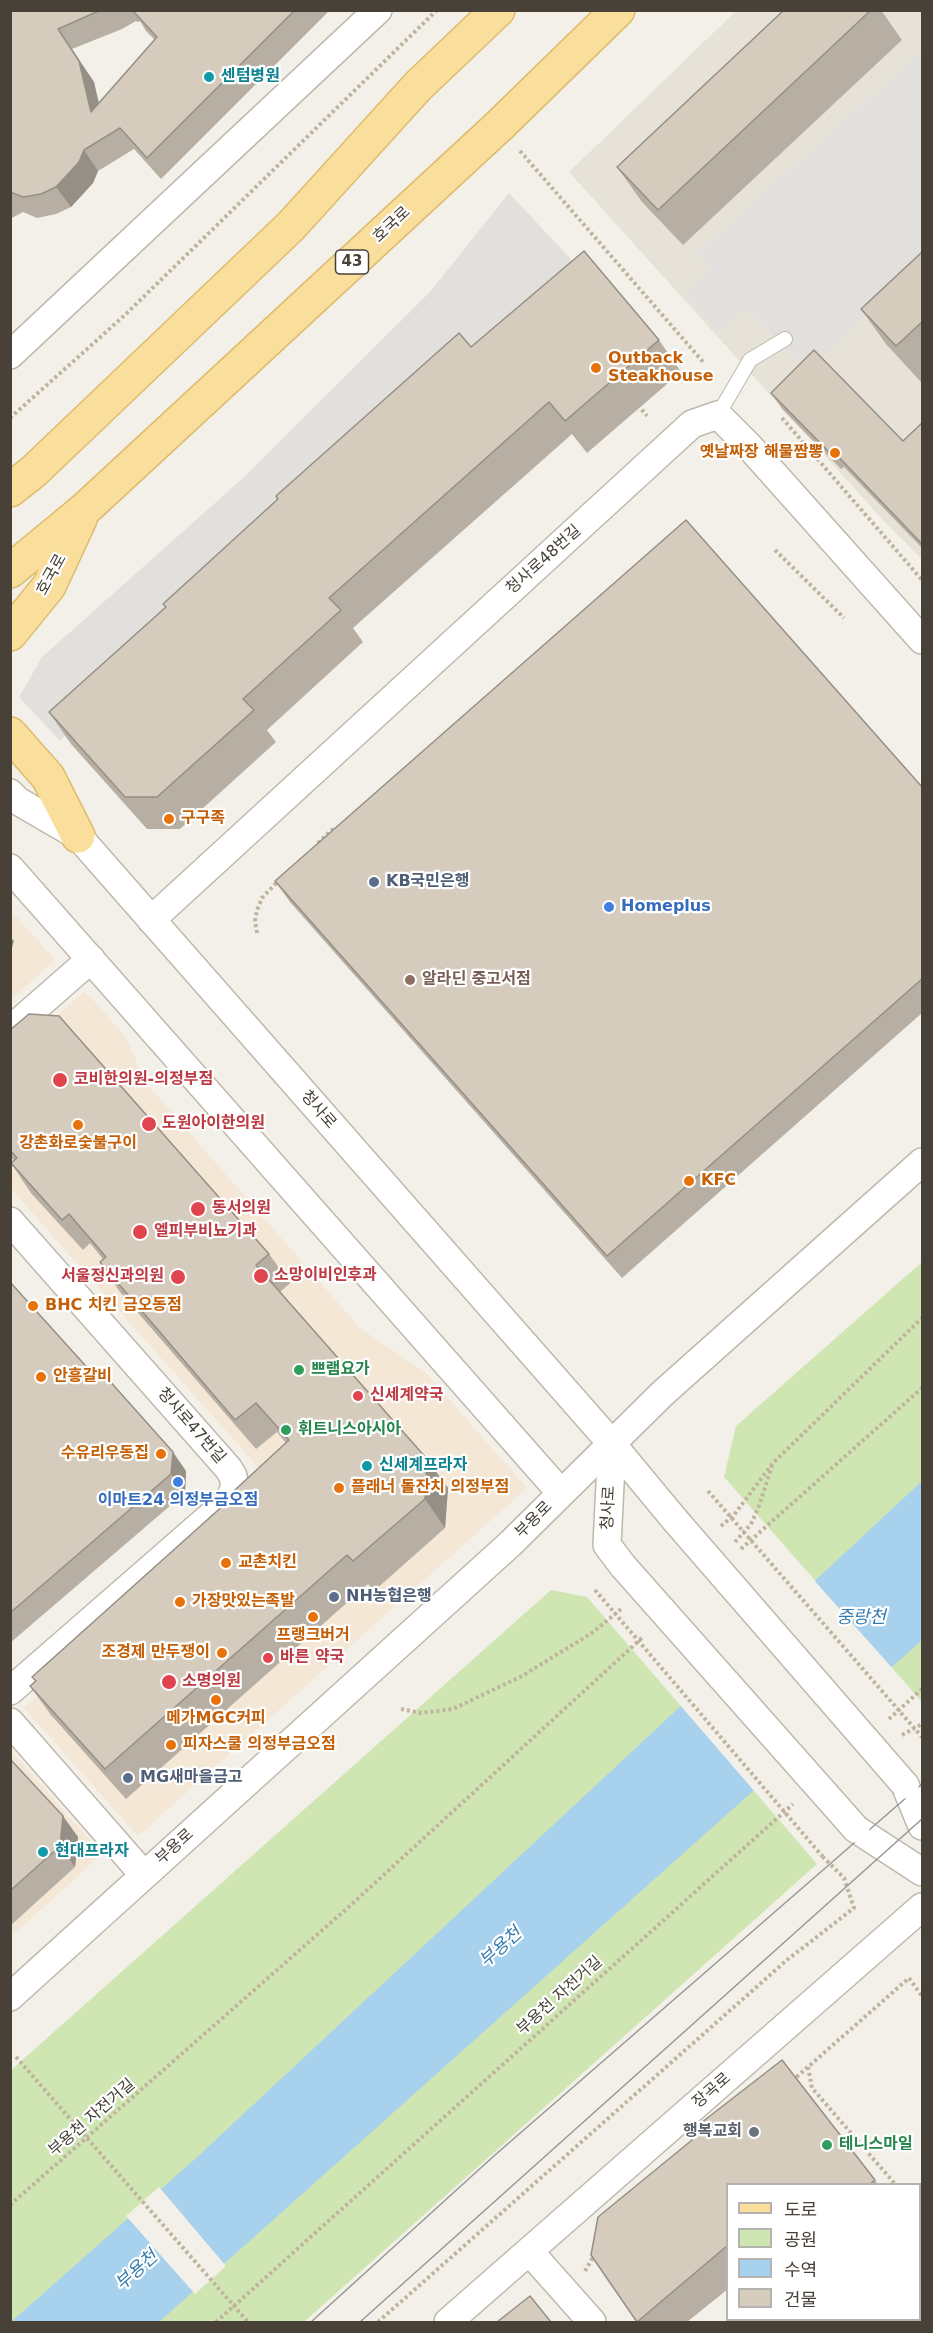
<!DOCTYPE html>
<html>
<head>
<meta charset="utf-8">
<style>
	body { margin:0 }
	#map { position:relative; width:933px; height:2333px; overflow:hidden; background:#f3f0e9; font-family:"DejaVu Sans","Noto Sans KR",sans-serif }
	canvas { display:block }
	.frame { position:absolute; inset:0; border:12px solid #474137; pointer-events:none }
	.legend { position:absolute; left:726px; top:2183px; width:195px; height:138px; box-sizing:border-box; background:#fff; border:2px solid #b5b3af; margin:0; padding:8px 10px; list-style:none; font-size:18px; color:#474137 }
	.legend li { display:flex; align-items:center; gap:12px; height:30px }
	.legend b { width:30px; border:2px solid #b5b3af }
</style>
</head>
<body>
<div id="map">
<canvas width="933" height="2333"></canvas>
<div class="frame"></div>
<ul class="legend">
<li><b style="height:8px;background:#f9de9c"></b>도로</li>
<li><b style="height:16px;background:#cfe6b3"></b>공원</li>
<li><b style="height:16px;background:#a8d1ed"></b>수역</li>
<li><b style="height:16px;background:#d5ccbe"></b>건물</li>
</ul>
</div>
<script>
const context = document.querySelector('canvas').getContext('2d');
context.lineJoin = 'round';
function paint(path, color) { context.fillStyle = color; context.fill(path, 'evenodd'); }
const shape = rows => new Path2D(rows.map(r => 'M' + r).join(''));
function trace(path, color, width, dash) { context.strokeStyle = color; context.lineWidth = width; context.lineCap = dash ? 'butt' : 'round'; context.setLineDash(dash || []); context.stroke(path); }
function label(font, color, halo, rows, align = 'center') {
  context.font = font + ' "DejaVu Sans","Noto Sans KR",sans-serif'; context.lineWidth = 4.5; context.setLineDash([]); context.textBaseline = 'middle'; context.strokeStyle = halo; context.fillStyle = color; for (const [text, x, y, turn = 0] of rows) {
    context.save(); context.translate(x, y); context.rotate((+turn || 0) * Math.PI / 180); context.textAlign = isNaN(turn) ? turn : align; if (halo) context.strokeText(text, 0, 0); context.fillText(text, 0, 0); context.restore();
  }
}
paint(shape([
	[736,11,922,11,922,559,882,519,569,172]
]), '#e7e2d7');
paint(shape([
	[10,909,55,960,11,1000,10,1000],
	[85,991,126,1037,145,1082,360,1328,425,1372,527,1488,138,1836,24,1708,274,1485,11,1189,10,1057],
	[10,1749,102,1854,11,1937,10,1937]
]), '#f4e7d5');
paint(shape([
	[922,1262,922,1702,724,1477,736,1426],
	[551,1590,587,1597,817,1864,304,2322,11,2322,10,2071]
]), '#cfe6b3');
paint(shape([
	[922,51,922,261,808,369,748,309,719,332,685,293,711,272,696,254],
	[509,193,584,273,495,338,60,741,19,697,42,657,242,479,430,292]
]), '#e2e0dd');
paint(shape([
	[922,1481,922,1640,159,2322,11,2322,194,2160]
]), '#a8d1ed');
paint(shape([
	[813,1579,894,1670,756,1793,679,1704],
	[159,2187,226,2266,195,2294,126,2216]
]), '#f3f0e9');
const service = shape([
	[718,415,750,360,785,339]
]);
const minor = shape([
	[10,355,378,10],
	[10,793,18,801,78,836,612,1444,675,1520],
	[10,868,561,1493],
	[151,920,692,424,718,415,748,445,922,640],
	[10,1030,91,959],
	[10,1221,228,1468,233,1476,235,1488,228,1501,10,1691],
	[612,1444,607,1545,623,1566],
	[10,1722,144,1875],
	[905,1785,922,1826],
	[856,1829,922,1872],
	[10,1997,510,1544,663,1393,922,1162],
	[920,2248,922,2252],
	[529,2251,592,2322],
	[448,2322,922,1907]
]);
const primary = shape([
	[10,490,33,472,291,226,418,86,498,10],
	[10,571,84,510,500,125,618,10],
	[10,634,49,586,80,519],
	[10,734,48,777,78,836]
]);
trace(service, '#bfb8ab', 16);
trace(minor, '#bfb8ab', 30);
trace(primary, '#debb6c', 36);
trace(shape([
	[520,151,704,363],
	[638,405,647,416],
	[10,418,126,314,437,10],
	[782,418,922,580],
	[775,550,844,618],
	[318,843,335,827],
	[257,933,255,921,257,910,262,898,280,879],
	[721,1526,734,1515,773,1463,922,1318],
	[735,1542,751,1524,759,1506,772,1466],
	[741,1549,922,1388],
	[401,1709,421,1713,453,1709,522,1676,592,1633,621,1609],
	[889,1719,922,1689],
	[902,1735,922,1724],
	[808,2067,812,2088,895,2184],
	[792,2081,909,1978,922,1996],
	[10,2205,352,1904,644,1636],
	[585,2271,595,2254],
	[216,2322,793,1804],
	[378,2322,787,1960,854,1908,844,1878,823,1857]
]), '#c0b39d', 4, [3, 3]);
trace(service, '#fff', 14);
trace(minor, '#fff', 27);
trace(primary, '#f9de9c', 33);
trace(shape([
	[311,2322,495,2155,922,1784],
	[360,2322,922,1819]
]), '#979797', 1.5);
const minorBridge = shape([
	[675,1520,905,1785],
	[623,1566,856,1829]
]);
trace(minorBridge, '#bfb8ab', 30, []);
trace(shape([
	[708,1491,922,1737],
	[595,1590,823,1857],
	[16,2057,248,2322]
]), '#c0b39d', 4, [3, 3]);
trace(minorBridge, '#fff', 27);
paint(shape([
	[10,10,330,10,161,179,134,149,98,171,93,183,71,207,56,214,37,218,23,212,10,219],
	[136,21,138,22,140,21,146,31,155,40,99,103,94,82,72,49,122,29],
	[784,10,881,10,902,40,683,245,642,202,617,167],
	[922,252,922,380,921,382,886,344,861,309],
	[659,340,681,372,587,453,572,434,353,628,363,642,267,730,276,742,180,829,147,829,71,744,49,712,166,608,163,604,471,347],
	[771,393,903,441,922,423,922,548,844,467,841,469,783,410],
	[922,787,922,1013,622,1278,290,902,275,881],
	[10,1030,269,1254,290,1283,280,1292,448,1488,445,1528,374,1591,368,1584,126,1799,51,1715,30,1686,35,1681,32,1677,226,1503,224,1500,286,1443,277,1432,256,1449,120,1292,100,1262,103,1259,90,1243,83,1250,31,1193,11,1163,14,1160,10,1157],
	[10,1282,93,1374,186,1471,185,1493,10,1643],
	[10,1759,78,1837,75,1867,10,1926],
	[782,2060,878,2184,728,2184,728,2289,687,2322,637,2322,591,2255,692,2140]
]), '#b7afa3');
paint(shape([
	[58,29,94,82,105,133,91,112],
	[84,150,98,171,93,183,71,207,56,187],
	[10,936,14,941,10,954],
	[173,1452,186,1471,185,1493,171,1474],
	[427,1459,448,1488,445,1528,425,1499],
	[63,1816,78,1837,75,1867,60,1846]
]), '#958f85');
const building = shape([
	[10,10,101,10,58,29,79,61,91,112,157,37,132,10,295,10,147,158,120,128,84,150,79,162,56,187,41,194,23,197,10,192,10,10],
	[784,10,871,10,658,210,617,167,784,10],
	[584,251,659,340,565,421,549,402,329,598,341,610,243,699,254,710,157,797,125,797,49,712,166,607,163,604,278,499,276,496,459,333,471,347,584,251],
	[922,252,922,322,896,346,861,309,922,252],
	[814,350,903,441,922,423,922,544,832,450,829,452,771,393,814,350],
	[686,520,922,787,922,979,607,1256,275,881,686,520],
	[29,1014,59,1016,269,1254,256,1265,427,1459,425,1499,353,1561,347,1555,105,1769,30,1686,36,1681,32,1677,226,1503,224,1500,289,1440,256,1403,235,1420,100,1262,106,1257,69,1214,62,1220,11,1163,17,1158,10,1150,10,1030,29,1014],
	[10,1282,93,1374,99,1369,173,1452,171,1474,10,1613,10,1282],
	[10,1759,63,1816,60,1846,10,1891,10,1759],
	[782,2060,875,2180,870,2184,728,2184,728,2245,637,2322,591,2255,598,2217,692,2140,688,2133,782,2060],
	[920,2263,922,2266,922,2322,790,2322,793,2319,920,2319,920,2263],
	[530,2296,551,2322,497,2322,530,2296]
]);
paint(building, '#d5ccbe');
trace(building, '#958f85', 1.5);
for (const [x, y, r, color] of [
	[209,77,6,"#0f9aa8"],
	[596,368,6,"#e8710a"],
	[835,453,6,"#e8710a"],
	[169,819,6,"#e8710a"],
	[374,882,6,"#5c6f8a"],
	[609,907,6,"#3f7fe0"],
	[410,980,6,"#8d6e63"],
	[60,1080,8,"#e0444e"],
	[149,1124,8,"#e0444e"],
	[78,1125,6,"#e8710a"],
	[689,1181,6,"#e8710a"],
	[198,1209,8,"#e0444e"],
	[140,1232,8,"#e0444e"],
	[261,1276,8,"#e0444e"],
	[178,1277,8,"#e0444e"],
	[33,1306,6,"#e8710a"],
	[299,1370,6,"#2e9e5b"],
	[41,1377,6,"#e8710a"],
	[358,1396,6,"#e0444e"],
	[286,1430,6,"#2e9e5b"],
	[161,1454,6,"#e8710a"],
	[367,1466,6,"#0f9aa8"],
	[178,1482,6,"#3f7fe0"],
	[339,1488,6,"#e8710a"],
	[226,1563,6,"#e8710a"],
	[334,1597,6,"#5c6f8a"],
	[180,1602,6,"#e8710a"],
	[313,1617,6,"#e8710a"],
	[222,1653,6,"#e8710a"],
	[268,1658,6,"#e0444e"],
	[169,1682,8,"#e0444e"],
	[216,1700,6,"#e8710a"],
	[171,1745,6,"#e8710a"],
	[128,1778,6,"#5c6f8a"],
	[43,1852,6,"#0f9aa8"],
	[754,2132,6,"#6b7280"],
	[827,2145,6,"#2e9e5b"]
]) { const dot = new Path2D(); dot.arc(x, y, r, 0, 2 * Math.PI); context.fillStyle = color; context.fill(dot); trace(dot, '#fff', 2); }
for (const [x, y, w] of [
	[352,262,33]
]) { const box = new Path2D(); box.roundRect(x - w / 2, y - 12, w, 24, 4.5); context.fillStyle = '#fff'; context.fill(box); trace(box, '#474137', 1.5); }
label('bold 15px', '#474137', null, [
	["43",352,262]
]);
label('bold 16px', '#0d838f', '#fff', [
	["센텀병원",221,77],
	["신세계프라자",379,1466],
	["현대프라자",55,1852]
], 'left');
label('16px', '#474137', '#fff', [
	["호국로",392,225,-43],
	["청사로48번길",544,560,-42],
	["호국로",52,575,-61],
	["청사로",318,1110,49],
	["청사로47번길",191,1426,49],
	["청사로",609,1508,-87],
	["부용로",534,1520,-45],
	["부용로",175,1847,-42],
	["부용천 자전거길",560,1996,-42],
	["장곡로",712,2091,-41],
	["부용천 자전거길",92,2118,-41]
]);
label('bold 16px', '#c56008', '#fff', [
	["Outback",608,359],
	["Steakhouse",608,377],
	["옛날짜장 해물짬뽕",823,453,"right"],
	["구구족",181,819],
	["강촌화로숯불구이",78,1144,"center"],
	["KFC",701,1181],
	["BHC 치킨 금오동점",45,1306],
	["안흥갈비",53,1377],
	["수유리우동집",149,1454,"right"],
	["플래너 돌잔치 의정부점",351,1488],
	["교촌치킨",238,1563],
	["가장맛있는족발",192,1602],
	["프랭크버거",313,1636,"center"],
	["조경제 만두쟁이",210,1653,"right"],
	["메가MGC커피",216,1719,"center"],
	["피자스쿨 의정부금오점",183,1745]
], 'left');
label('bold 16px', '#4e5e75', '#fff', [
	["KB국민은행",386,882],
	["NH농협은행",346,1597],
	["MG새마을금고",140,1778]
], 'left');
label('bold 16px', '#366cbe', '#fff', [
	["Homeplus",621,907],
	["이마트24 의정부금오점",178,1501,"center"]
], 'left');
label('bold 16px', '#785e54', '#fff', [
	["알라딘 중고서점",422,980]
], 'left');
label('bold 16px', '#be3a42', '#fff', [
	["코비한의원-의정부점",74,1080],
	["도원아이한의원",162,1124],
	["동서의원",212,1209],
	["엘피부비뇨기과",154,1232],
	["소망이비인후과",274,1276],
	["서울정신과의원",164,1277,"right"],
	["신세계약국",370,1396],
	["바른 약국",280,1658],
	["소명의원",182,1682]
], 'left');
label('bold 16px', '#27864d', '#fff', [
	["쁘램요가",311,1370],
	["휘트니스아시아",298,1430],
	["테니스마일",839,2145]
], 'left');
label('bold 16px', '#5b616d', '#fff', [
	["행복교회",742,2132]
], 'right');
label('italic 18px', '#357cae', '#fff', [
	["중랑천",861,1618],
	["부용천",501,1948,-42],
	["부용천",137,2271,-42]
]);
</script>
</body>
</html>
